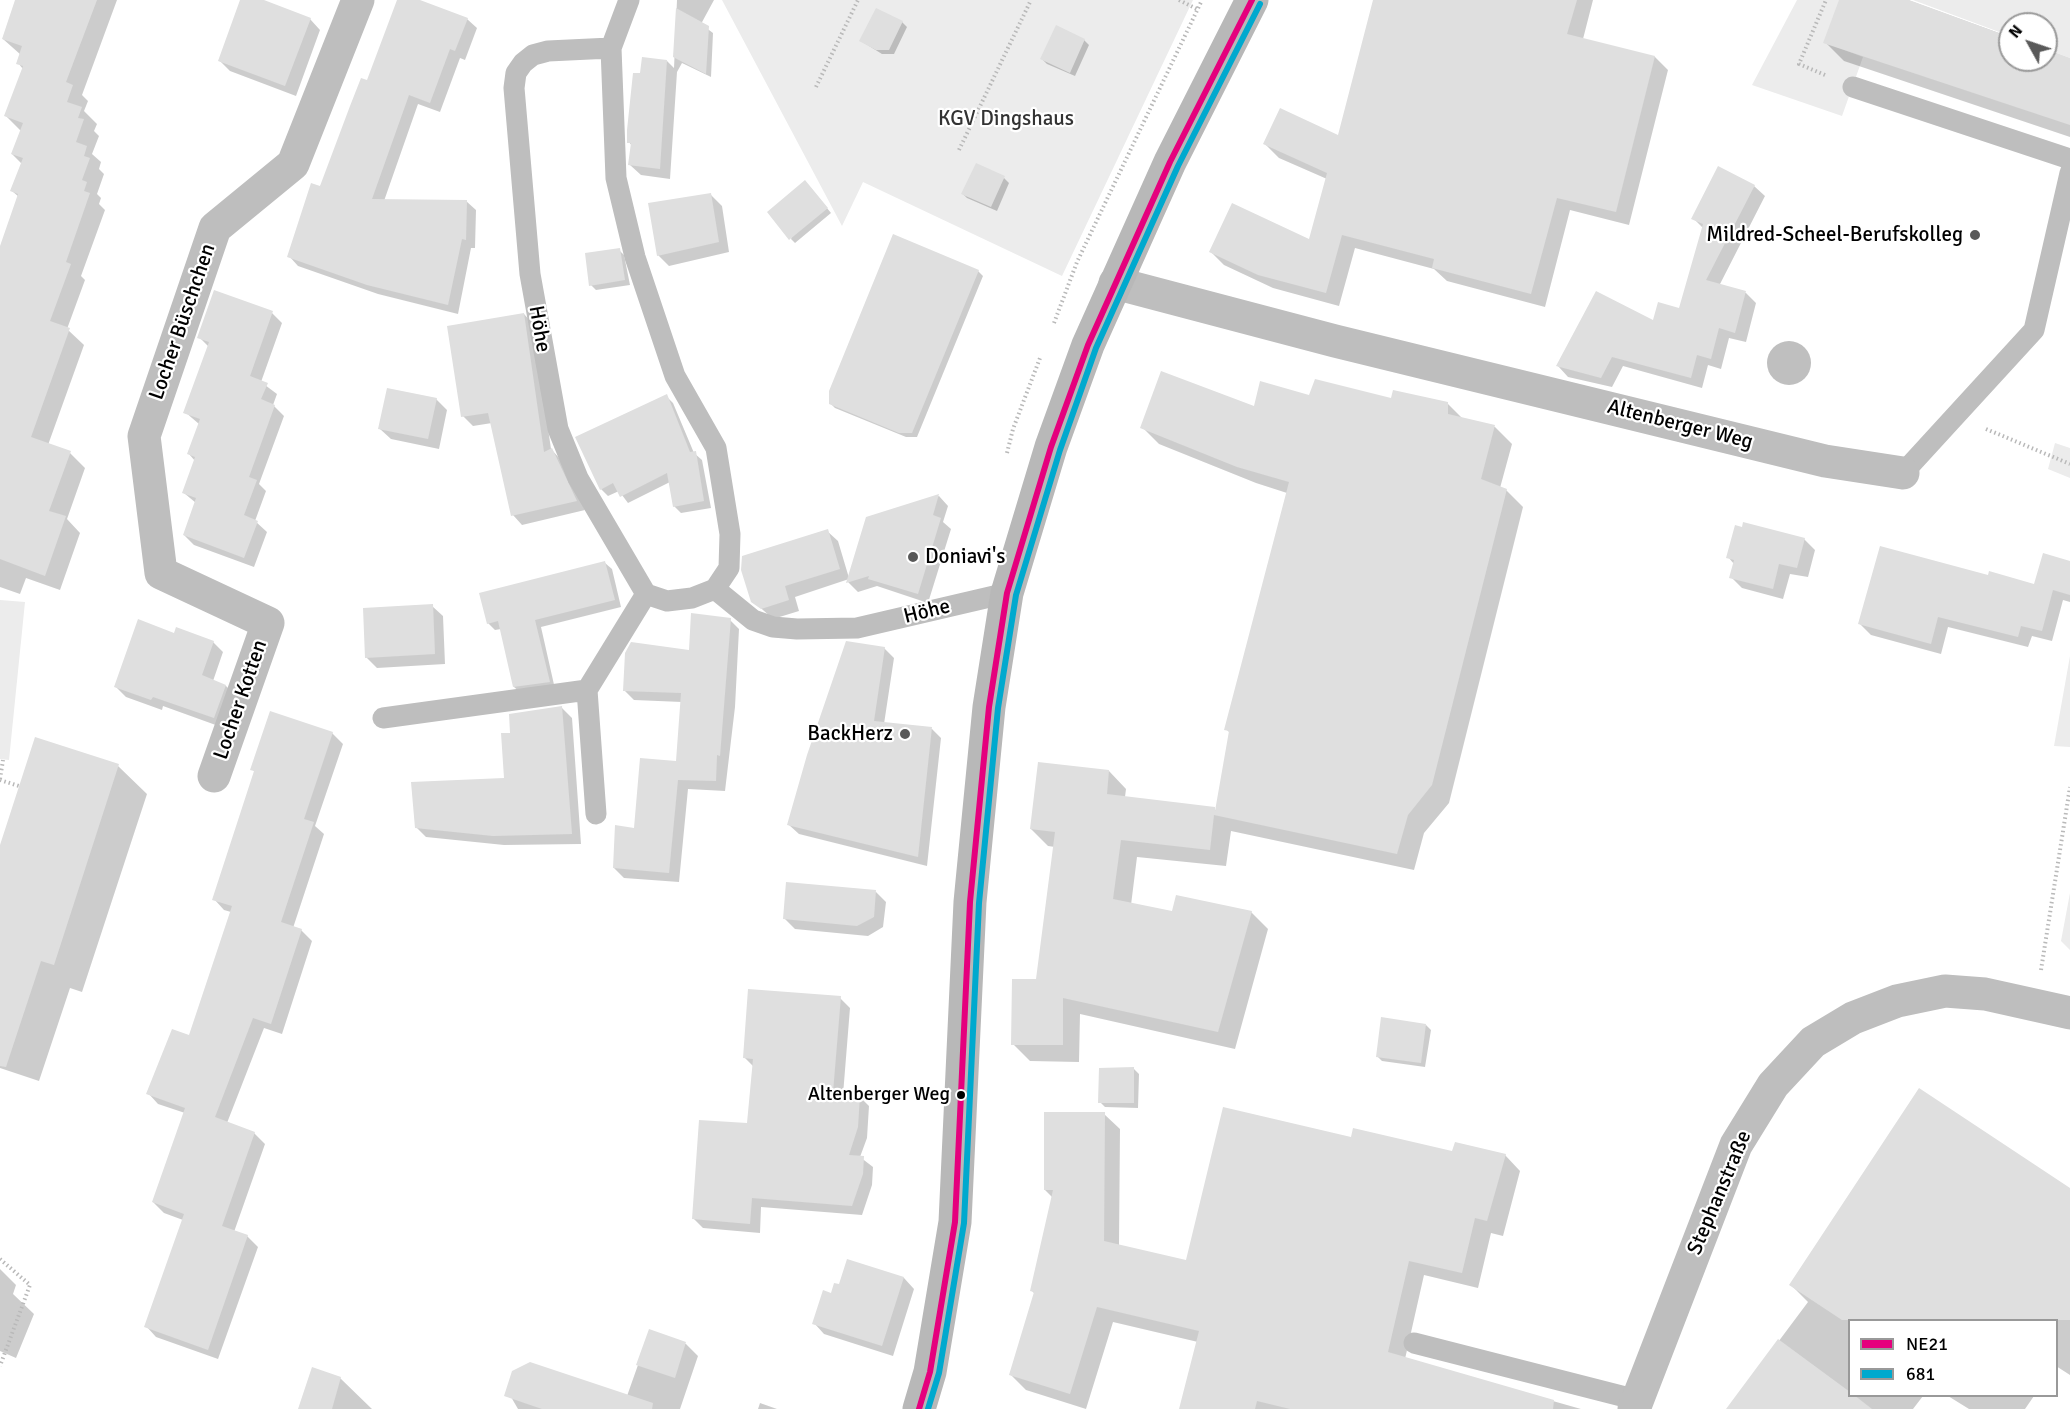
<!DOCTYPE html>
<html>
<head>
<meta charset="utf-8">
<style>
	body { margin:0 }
	#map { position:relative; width:2070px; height:1409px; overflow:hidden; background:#fff; font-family:Signika,sans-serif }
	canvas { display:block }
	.legend { position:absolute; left:1848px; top:1319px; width:210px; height:78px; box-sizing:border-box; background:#fff; border:2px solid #999; margin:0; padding:8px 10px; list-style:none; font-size:18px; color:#000 }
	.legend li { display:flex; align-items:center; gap:12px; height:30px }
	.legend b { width:30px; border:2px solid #999 }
	.north { position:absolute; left:1998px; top:12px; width:60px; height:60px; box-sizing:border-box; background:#fff; border:2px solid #999; border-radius:50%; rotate:310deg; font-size:16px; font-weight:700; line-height:24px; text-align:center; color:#000 }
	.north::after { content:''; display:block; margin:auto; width:21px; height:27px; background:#595959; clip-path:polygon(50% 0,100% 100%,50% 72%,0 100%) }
</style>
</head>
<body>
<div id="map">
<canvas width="2070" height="1409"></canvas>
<ul class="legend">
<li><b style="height:8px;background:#e5007d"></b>NE21</li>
<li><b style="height:8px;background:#00a9ce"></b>681</li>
</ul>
<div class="north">N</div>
</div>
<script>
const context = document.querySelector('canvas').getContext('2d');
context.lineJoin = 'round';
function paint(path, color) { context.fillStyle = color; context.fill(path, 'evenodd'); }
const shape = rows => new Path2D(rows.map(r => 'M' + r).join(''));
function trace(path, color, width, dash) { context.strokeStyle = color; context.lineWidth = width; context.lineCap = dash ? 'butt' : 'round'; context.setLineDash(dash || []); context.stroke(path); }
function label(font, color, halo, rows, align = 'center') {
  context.font = font + ' Signika,sans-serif'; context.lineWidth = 4.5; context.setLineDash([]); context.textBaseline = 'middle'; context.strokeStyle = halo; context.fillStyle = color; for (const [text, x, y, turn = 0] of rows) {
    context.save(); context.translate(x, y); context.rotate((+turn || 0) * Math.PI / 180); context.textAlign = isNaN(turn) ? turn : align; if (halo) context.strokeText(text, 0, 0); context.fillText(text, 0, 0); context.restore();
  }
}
paint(shape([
	[722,0,1193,0,1062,276,863,182,842,226],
	[1797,0,1840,0,1824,42,1863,57,1842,116,1752,85],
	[1913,0,2070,0,2070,58,2046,49,2046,24,2010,24,2010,36],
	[2055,443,2070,448,2070,478,2048,469],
	[0,600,25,602,9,760,0,759],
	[2070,656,2070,747,2054,746],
	[2070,893,2070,950,2061,941]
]), '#ececec');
paint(shape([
	'1767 363a22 22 0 1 1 44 0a22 22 0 1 1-44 0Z'
]), '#bfbfbf');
paint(shape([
	[17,0,117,0,82,95,88,101,84,111,97,124,94,131,99,136,92,154,101,162,99,169,104,174,97,194,101,198,99,204,105,210,81,276,85,280,67,329,84,345,48,445,70,453,85,468,67,519,80,533,60,590,26,578,20,594,0,587,0,250,19,197,12,191,22,164,12,154,21,131,6,116,23,69,18,63,21,55,3,39],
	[242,0,257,0,310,19,320,30,296,96,230,71,220,61],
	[398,0,416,0,467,19,477,28,465,60,460,58,440,112,418,104,384,201,466,201,476,210,475,248,471,248,458,314,378,294,298,266,289,256,367,82],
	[677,0,714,0,701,24,713,33,711,77,682,63,677,72,670,179,641,175,630,165,632,146,629,142,641,75,667,61,674,68],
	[1375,0,1593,0,1583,39,1655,57,1668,70,1629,225,1570,210,1545,307,1447,281,1434,269,1355,248,1339,306,1273,288,1224,265,1211,252,1310,241,1327,179,1279,158,1265,144,1339,137],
	[1840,0,1908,0,2010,37,2010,60,2046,60,2046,50,2070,59,2070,137,1844,61,1825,42],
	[902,22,907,27,894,54,882,54,861,41],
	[1084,40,1089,45,1075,76,1047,64,1042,59],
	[1004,178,1009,183,997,211,967,198,962,193],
	[1754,186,1765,196,1719,286,1746,293,1756,303,1746,342,1729,338,1721,369,1708,365,1702,388,1623,366,1612,387,1568,377,1558,366,1680,310,1703,228,1693,218],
	[810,187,831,213,795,243,791,239],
	[711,195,722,206,729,252,669,266,658,255],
	[619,250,624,255,630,285,596,290,591,285],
	[978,271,983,276,917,437,906,437,835,408,830,403],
	[272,313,282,323,261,382,277,394,273,405,284,416,259,484,266,491,255,521,267,532,254,567,194,545,184,535,196,503,184,493,195,461,189,454,199,424,185,412,209,347,199,337],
	[524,314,533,324,551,449,561,460,585,510,522,525,513,515,492,423,473,426,463,416],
	[666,396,673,403,694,453,702,460,711,508,681,513,674,506,670,482,628,503,619,491,608,496,601,489],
	[1310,397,1447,403,1463,419,1495,427,1512,444,1500,488,1506,490,1523,507,1449,803,1424,833,1414,870,1231,831,1226,866,1137,857,1131,905,1173,913,1251,912,1268,929,1235,1049,1080,1014,1079,1062,1030,1061,1013,1044,1037,981,1055,847,1048,846,1031,829,1109,771,1126,789,1125,797,1216,810,1230,733,1226,729,1287,493,1256,483,1159,444,1142,427],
	[436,399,447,410,439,449,391,439,380,429],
	[939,496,948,506,943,522,951,529,928,603,877,586,858,592,848,582,849,579,795,597,799,611,773,619,753,601,827,531,838,541,849,578,867,518],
	[1804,539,1815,550,1808,577,1790,574,1783,599,1742,588,1731,577,1734,564,1728,557],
	[605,563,612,569,621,607,541,627,555,689,521,693,514,687,501,629,495,630,488,623],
	[2070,563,2070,602,2063,600,2052,641,2032,636,2028,647,1948,627,1941,654,1871,635,1860,624,1989,577,2035,586],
	[432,606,443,616,445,664,377,668,366,657],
	[729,619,739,629,735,707,725,791,688,789,679,882,624,878,614,868,635,829,678,763,682,702,634,700,624,690,690,652],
	[175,635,213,642,223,652,213,681,226,686,236,696,224,728,163,706,162,710,126,697,116,687],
	[884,648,894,658,884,724,932,729,941,738,927,866,799,834,789,825],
	[562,708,572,718,581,844,504,845,426,837,416,827,505,780,512,734],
	[332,733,343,744,315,826,324,834,293,928,301,930,312,941,282,1034,264,1028,227,1123,254,1133,265,1144,234,1232,247,1236,258,1247,218,1359,156,1337,146,1326,183,1220,164,1213,153,1202,185,1113,158,1104,148,1093,190,1037,231,912,224,910,214,899,255,772,252,769],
	[118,766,147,794,82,992,70,988,39,1081,0,1068,0,850],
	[876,892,886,902,883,927,868,936,795,929,784,918],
	[840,998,850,1008,843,1095,859,1096,869,1106,867,1138,860,1157,873,1167,872,1185,862,1215,761,1207,760,1233,703,1228,693,1218,748,1125,754,1067,744,1057],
	[1426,1025,1431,1030,1425,1067,1382,1061,1377,1056],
	[1134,1069,1139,1074,1138,1108,1105,1107,1100,1102],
	[1104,1114,1120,1129,1119,1246,1187,1262,1352,1139,1453,1153,1505,1155,1520,1171,1503,1236,1491,1233,1478,1288,1424,1275,1405,1359,1581,1409,1181,1409,1198,1342,1113,1322,1086,1409,1026,1390,1011,1375,1035,1294,1032,1291,1053,1198,1045,1190],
	[2070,1190,2070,1375,2056,1366,2056,1320,1850,1320,1850,1396,1923,1396,1913,1409,1728,1409,1808,1302,1791,1285],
	[848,1260,904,1278,914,1289,893,1356,824,1334,814,1323,840,1286],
	[0,1269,16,1285,13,1294,34,1314,16,1358,0,1351],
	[650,1331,686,1344,698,1356,680,1409,518,1409,507,1390,627,1396],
	[340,1378,372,1409,300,1409],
	[1948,1396,2034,1396,2025,1409,1969,1409],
	[760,1403,777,1409,758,1409]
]), '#0003');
paint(shape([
	[15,0,97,0,66,82,73,85,67,102,82,107,78,118,84,119,76,142,87,146,84,156,90,158,82,180,87,182,84,191,90,193,66,262,71,264,50,321,70,328,31,437,71,451,49,511,66,516,45,576,0,559,0,246,18,194,10,191,23,158,11,154,23,123,4,116,23,66,16,64,22,46,2,39],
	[240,0,264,0,311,18,285,86,218,61],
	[397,0,420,0,468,18,455,51,450,49,430,103,409,95,372,199,467,200,466,240,462,239,448,305,367,285,287,257,311,183,320,186,350,106,361,78,367,80],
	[1373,0,1577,0,1567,34,1655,56,1616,212,1557,198,1531,294,1432,268,1434,259,1342,235,1326,293,1258,275,1209,252,1232,203,1309,239,1327,173,1263,144,1280,108,1338,135],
	[1839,0,1909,0,2010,37,2010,60,2046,60,2046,49,2070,58,2070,125,1823,43],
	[676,8,709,26,706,74,673,57],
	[876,8,903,21,889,50,876,50,859,41],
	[1056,25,1085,39,1070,73,1040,59],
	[642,57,667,60,660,169,628,165,631,143,627,143,627,130,633,73,640,73],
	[976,163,1005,176,991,207,961,194],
	[1718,166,1755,185,1706,280,1746,291,1735,333,1719,328,1711,359,1697,355,1691,378,1612,357,1601,378,1556,366,1596,291,1653,320,1658,302,1679,308,1703,224,1691,219],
	[805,180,828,208,789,240,767,212],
	[711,193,719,242,657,256,648,203],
	[893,234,979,270,912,433,899,433,829,404,829,391],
	[620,248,625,280,589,286,585,253],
	[214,290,273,311,250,376,268,383,261,399,275,405,249,477,257,480,244,515,258,521,244,558,183,535,196,498,182,493,195,457,187,454,200,419,183,413,209,342,197,338],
	[524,313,544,452,552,448,577,501,511,516,488,413,461,417,447,326],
	[1161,371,1254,406,1260,381,1309,395,1315,379,1391,398,1393,390,1448,402,1448,414,1495,425,1481,479,1507,489,1432,785,1408,815,1397,854,1214,815,1210,850,1121,840,1113,899,1172,911,1176,895,1252,911,1218,1032,1063,998,1063,1045,1011,1045,1012,979,1036,979,1055,832,1030,829,1038,762,1109,770,1107,794,1215,807,1215,811,1229,731,1224,730,1289,482,1237,467,1140,428],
	[387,388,437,398,428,439,378,429],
	[667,394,690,452,696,451,704,501,673,507,667,473,620,497,613,483,600,490,575,437],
	[939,494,933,515,941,518,918,594,868,579,869,576,846,583,866,517],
	[1743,522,1805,538,1797,568,1779,564,1773,589,1729,578,1734,560,1726,558,1735,525,1742,527],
	[828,529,840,569,785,586,789,600,761,609,751,602,741,570,742,556],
	[1880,546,1988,575,1989,571,2034,584,2043,553,2070,561,2070,595,2053,590,2042,631,2021,626,2018,637,1938,617,1931,644,1858,624],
	[605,561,615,600,535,620,550,682,513,687,498,621,487,624,479,593],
	[433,604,435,654,365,658,363,608],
	[691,613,731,618,720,756,717,755,716,781,678,780,669,873,613,868,615,825,634,828,640,758,676,761,681,693,623,691,625,653,631,642,689,650],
	[138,619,174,633,176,627,214,641,202,675,226,685,214,718,153,697,151,700,114,687],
	[846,641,885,647,874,721,932,727,918,857,787,825,807,755],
	[562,706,572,834,493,836,415,828,411,782,504,778,501,733,510,733,509,714],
	[270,711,333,732,304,819,314,822,281,922,302,929,271,1024,253,1018,215,1117,255,1132,222,1226,248,1235,208,1350,144,1327,184,1214,152,1202,185,1108,146,1094,172,1029,189,1035,232,906,212,900,254,771,250,770],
	[35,737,119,764,54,965,41,961,6,1067,0,1066,0,845],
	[786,882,876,890,874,917,857,926,783,919],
	[748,989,841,996,833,1092,860,1095,858,1127,849,1155,864,1156,863,1174,852,1206,752,1198,750,1224,692,1219,699,1120,747,1123,753,1059,743,1058],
	[1381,1017,1426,1024,1421,1063,1376,1057],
	[1134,1067,1134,1103,1098,1103,1099,1068],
	[1919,1088,2070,1188,2070,1320,1842,1320,1789,1285],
	[1223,1107,1351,1137,1353,1128,1452,1151,1455,1142,1506,1154,1487,1221,1475,1218,1462,1273,1409,1261,1388,1352,1554,1400,1553,1409,1290,1409,1257,1401,1255,1409,1179,1409,1199,1331,1097,1307,1070,1394,1009,1375,1034,1292,1030,1291,1053,1190,1044,1190,1044,1112,1105,1112,1104,1241,1186,1260],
	[847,1259,904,1277,882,1346,812,1324,823,1290,831,1293,834,1283,839,1284],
	[649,1329,686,1342,675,1378,636,1365],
	[1778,1339,1850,1392,1850,1395,1854,1395,1872,1409,1726,1409],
	[530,1362,653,1403,652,1409,542,1409,504,1396,512,1371],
	[312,1367,341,1377,332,1409,298,1409]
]), '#dfdfdf');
trace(shape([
	[1179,0,1197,9],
	[1825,75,1799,64,1826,0],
	[816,87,858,0],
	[959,150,1031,0],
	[1054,323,1077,262,1202,0],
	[1986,429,2070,464],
	[1007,453,1013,429,1040,358],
	[0,779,3,760],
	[0,780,19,786],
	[2041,970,2070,787],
	[0,1259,30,1285,0,1366]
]), '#b9b9b9', 4, [1.5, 3]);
trace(shape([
	[611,48,548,51,533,55,523,63,516,73,514,88,530,274,558,429,578,478,646,594,667,601,692,598,715,589,729,568,730,534,716,448,675,376,635,257,616,178,611,48,629,0],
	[1853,87,2070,159],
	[1903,473,2034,330,2070,173],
	[715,589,753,620,773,627,797,629,857,628,1007,593],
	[383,718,587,690],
	[596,814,587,690,646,594],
	[1414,1343,1637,1400]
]), '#bebebe', 21);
trace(shape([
	[1115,283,1335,341,1825,461,1903,473],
	[214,776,268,623,161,573,144,436,215,228,293,164,358,0],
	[1634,1409,1736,1145,1773,1085,1813,1042,1853,1018,1897,1001,1945,991,1985,994,2070,1013]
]), '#bebebe', 33);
trace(shape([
	[919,1409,930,1372,955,1222,970,902,989,707,1007,593,1051,447,1088,345,1170,162,1252,0]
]), '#b8b8b8', 33);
trace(shape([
	[919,1409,930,1372,955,1222,970,902,989,707,1007,593,1051,447,1088,345,1170,162,1252,0]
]), '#e5007d', 6);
trace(shape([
	[928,1409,939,1373,964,1223,979,903,998,708,1016,595,1060,450,1096,348,1178,166,1260,4]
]), '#00a9ce', 6);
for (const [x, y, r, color] of [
	[1975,235,6,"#595959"],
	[913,557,6,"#595959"],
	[905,734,6,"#595959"],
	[961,1095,5,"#000"]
]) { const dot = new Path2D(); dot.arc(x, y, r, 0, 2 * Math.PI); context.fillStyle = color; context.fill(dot); trace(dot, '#fff', 2); }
label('20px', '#000', '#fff', [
	["Altenberger Weg",950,1095]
], 'right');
label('21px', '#333', '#fff', [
	["KGV Dingshaus",1006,119]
]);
label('21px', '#000', '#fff', [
	["Mildred-Scheel-Berufskolleg",1963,235],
	["Doniavi's",925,557,"left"],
	["BackHerz",893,734]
], 'right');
label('21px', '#000', '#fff', [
	["Locher Büschchen",183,322,-71],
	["Höhe",539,329,80],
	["Altenberger Weg",1680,425,14],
	["Höhe",927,612,-14],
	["Locher Kotten",241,700,-71],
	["Stephanstraße",1720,1193,-67]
]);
</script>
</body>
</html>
